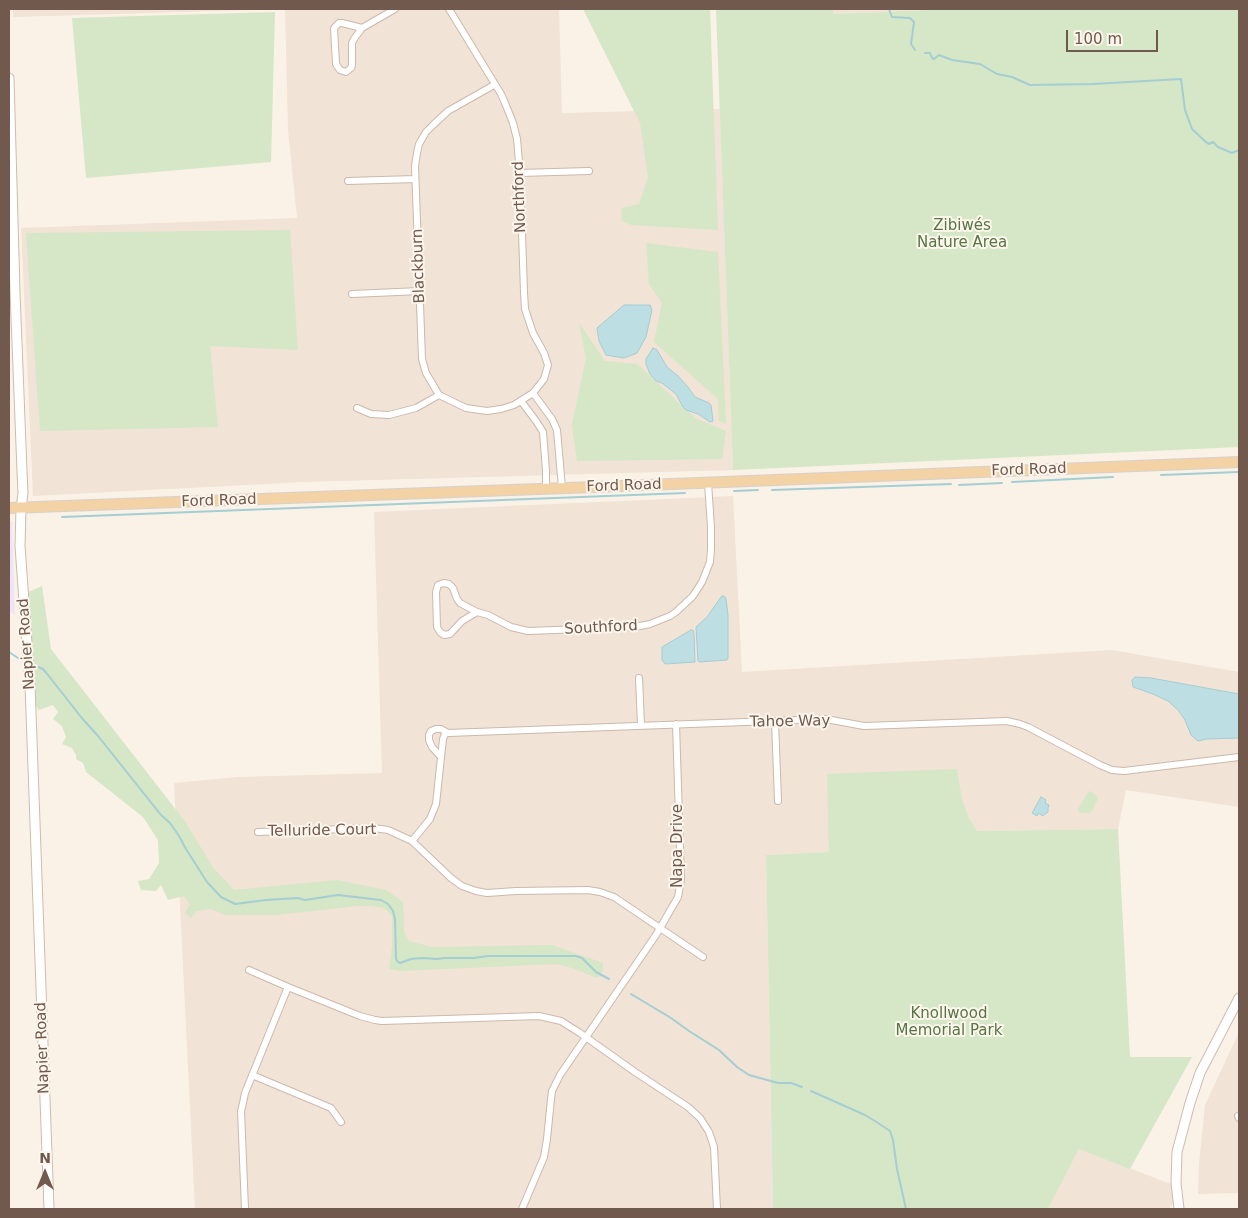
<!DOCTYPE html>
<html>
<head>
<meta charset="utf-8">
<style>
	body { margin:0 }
	#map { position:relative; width:1248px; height:1218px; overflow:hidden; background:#faf2e6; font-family:"DejaVu Sans",sans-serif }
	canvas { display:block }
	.frame { position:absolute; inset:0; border:10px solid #71594d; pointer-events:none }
	.north { position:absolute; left:20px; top:1148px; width:50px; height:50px; -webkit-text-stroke:4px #fdf6ec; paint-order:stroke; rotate:0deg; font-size:14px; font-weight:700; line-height:20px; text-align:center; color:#71594d }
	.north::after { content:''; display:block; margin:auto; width:18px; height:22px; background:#71594d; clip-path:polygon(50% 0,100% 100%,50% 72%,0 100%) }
	.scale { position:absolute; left:1066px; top:30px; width:92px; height:22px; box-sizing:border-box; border:2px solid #71594d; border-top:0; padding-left:6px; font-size:15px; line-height:18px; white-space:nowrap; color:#71594d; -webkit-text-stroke:4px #fdf6ec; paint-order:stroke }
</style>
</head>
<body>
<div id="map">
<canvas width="1248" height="1218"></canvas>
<div class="frame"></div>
<div class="north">N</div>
<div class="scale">100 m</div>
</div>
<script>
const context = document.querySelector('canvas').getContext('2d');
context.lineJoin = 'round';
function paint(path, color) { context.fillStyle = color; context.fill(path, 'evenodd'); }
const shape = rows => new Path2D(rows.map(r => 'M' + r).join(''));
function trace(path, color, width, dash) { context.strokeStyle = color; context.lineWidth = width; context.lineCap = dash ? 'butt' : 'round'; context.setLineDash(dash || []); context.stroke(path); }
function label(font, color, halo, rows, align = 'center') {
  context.font = font + ' "DejaVu Sans",sans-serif'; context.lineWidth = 4; context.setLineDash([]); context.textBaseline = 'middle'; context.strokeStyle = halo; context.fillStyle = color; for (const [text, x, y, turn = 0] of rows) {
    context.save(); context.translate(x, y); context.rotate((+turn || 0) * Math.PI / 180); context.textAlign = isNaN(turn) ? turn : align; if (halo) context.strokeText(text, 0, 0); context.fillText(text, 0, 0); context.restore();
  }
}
paint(shape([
	[13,9,559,9,562,113,720,109,733,470,304,482,33,496,21,228,297,218,288,130,285,9,13,17],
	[833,9,950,9,833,14],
	[733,496,742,672,1112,650,1239,672,1239,807,1126,790,1118,829,985,831,977,831,969,818,962,799,829,852,766,855,773,1209,195,1209,174,783,238,777,382,773,374,512],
	[1239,1032,1239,1193,1198,1194,1199,1164,1205,1105],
	[1079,1149,1171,1184,1173,1203,1169,1209,1048,1209]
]), '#f1e3d5');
paint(shape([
	[9,521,12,521,15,615,9,611]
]), '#efe3f7');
paint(shape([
	[583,9,710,9,718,230,631,225,621,220,622,208,639,204,648,177,640,123],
	[716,9,833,9,833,14,950,9,1239,9,1239,447,733,470],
	[275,12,271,162,86,178,72,18],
	[290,230,298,350,210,346,218,427,40,431,26,233],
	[646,243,718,252,726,424,719,421,718,399,654,342,662,303,649,284],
	[579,323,605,361,637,364,695,418,726,431,722,459,577,461,572,425,586,358],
	[42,586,51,649,184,820,214,869,234,890,337,880,386,890,403,902,404,932,409,941,432,947,552,945,603,963,603,971,597,978,572,968,556,964,400,971,389,969,392,947,392,915,383,908,371,906,358,906,276,915,225,915,211,909,197,911,191,918,185,913,190,904,184,896,168,900,161,885,156,891,141,890,138,881,149,879,159,863,158,840,143,817,86,772,83,763,76,759,76,755,72,748,62,744,66,737,62,726,53,719,58,712,53,705,39,710,36,706,31,632,26,593],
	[957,769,962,799,969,818,977,831,1118,829,1130,1057,1192,1057,1130,1169,1079,1149,1048,1209,773,1209,766,855,829,852,827,774],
	[1089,791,1095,794,1098,799,1092,811,1089,813,1081,813,1078,812,1078,809]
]), '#d5e7c6');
const water = shape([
	[624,305,650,305,652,310,646,337,637,353,624,358,606,355,599,341,597,328,624,305],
	[653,348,657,350,667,367,678,376,688,387,695,397,709,403,711,405,713,421,710,422,698,414,686,410,683,407,676,394,662,383,656,381,650,374,646,364,646,359,653,348],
	[723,596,725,597,726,599,728,615,728,658,727,660,699,662,698,661,696,627,707,617,721,597,723,596],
	[691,630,693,630,694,634,695,662,665,664,662,660,662,647,691,630],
	[1135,677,1151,678,1239,694,1239,738,1207,739,1198,741,1191,735,1185,720,1178,710,1168,701,1153,694,1133,687,1132,680,1135,677],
	[1041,797,1046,800,1045,803,1049,805,1048,808,1048,812,1045,814,1043,816,1038,813,1037,816,1032,813,1041,797]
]);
paint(water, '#bddee2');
trace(water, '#a4ced3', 1);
trace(shape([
	[889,9,892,17,910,18,914,22,911,44,915,50],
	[925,53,930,53,932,58,934,59,939,55,952,60,980,64,997,74,1012,77,1030,85,1093,84,1181,79,1185,110,1192,129,1207,143,1209,144,1213,142,1218,147,1232,153,1239,150],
	[1161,475,1238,472],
	[1012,482,1113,477],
	[959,485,1002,483],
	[772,490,951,484],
	[734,491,758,490],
	[62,517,685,493],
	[9,652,21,660],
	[33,665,43,669,48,675,81,717,98,736,161,815,170,823,179,836,186,849,207,882,221,897,235,904,266,900,298,898,305,900,338,895,381,900,388,904,393,911,395,919,396,958,397,961,400,963,411,959,422,958,437,959,444,958,474,958,488,956,576,956,582,958,596,972,609,979],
	[631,994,671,1018,689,1031,719,1050,737,1067,749,1075,778,1083,791,1083,802,1087],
	[811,1091,865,1115,875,1121,890,1131,893,1140,897,1169,906,1209]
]), '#a4ced3', 2);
const street = shape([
	[449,9,501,94,505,103,513,123,517,139,520,173,524,292,525,309,533,333,544,353,548,365,544,379,533,393,514,405,501,409,487,411,466,408,439,395,426,373,422,359,415,166,417,153,419,144,426,132,433,125,448,111,494,85],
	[362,28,342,23,339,23,334,28,336,64,340,70,346,72,351,68,352,65,352,43,354,39,362,28,395,9],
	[520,173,589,171],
	[348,181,415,179],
	[352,294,420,291],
	[533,393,552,419,557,430,562,488],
	[521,401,536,421,543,432,546,471,546,489],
	[357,408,371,414,389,415,416,408,439,395],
	[477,612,462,621,450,634,444,635,440,632,437,627,436,592,438,585,444,583,449,584,453,588,457,599,460,603,477,612,488,615,511,627,528,631,635,627,650,624,670,616,676,612,693,596,702,582,710,562,711,549,711,527,708,483],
	[639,678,641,725],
	[775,721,778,801],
	[441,757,432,747,429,740,429,735,431,731,436,729,441,729,448,733],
	[258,832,374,828,388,830,412,841,451,878,462,886,476,891,487,893,516,891,588,890,600,892,614,897,703,957],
	[412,841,430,819,436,804,443,739,445,734,448,733,826,719,864,726,1007,721,1020,724,1028,727,1100,765,1112,770,1124,771,1239,757],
	[249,970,288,987],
	[252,1075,331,1108,341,1122],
	[1238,1116,1239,1118],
	[245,1209,241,1111,243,1103,245,1093,288,987,360,1016,375,1020,382,1021,539,1016,561,1021,580,1033,635,1072,688,1107,700,1118,709,1132,714,1147,717,1209],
	[522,1209,544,1157,547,1139,551,1099,552,1091,560,1075,656,935,678,897,681,880,676,724]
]);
const secondary = shape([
	[9,78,15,292,22,471,23,493,21,508,20,546,30,685,49,1209],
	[1179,1209,1176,1183,1177,1152,1190,1103,1200,1073,1239,998]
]);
const primary = shape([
	[9,508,595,487,1239,462]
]);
trace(street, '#cbb9ad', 8);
trace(secondary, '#cfbbae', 11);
trace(primary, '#d7d1cd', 12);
trace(street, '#fff', 6);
trace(secondary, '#fff', 9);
trace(primary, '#f3d2a5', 10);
label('15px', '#71594d', '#fdf6ec', [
	["Northford",520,197,-92],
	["Blackburn",419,266,-92],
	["Ford Road",1029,470,-2],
	["Ford Road",624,486,-2],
	["Ford Road",219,501,-2],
	["Southford",601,628,-3],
	["Napier Road",27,644,-94],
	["Tahoe Way",790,722,-1],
	["Telluride Court",322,831,-1],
	["Napa Drive",678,846,-90],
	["Napier Road",43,1048,-92]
]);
label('15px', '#567646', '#fdf6ec', [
	["Zibiwés",962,226],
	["Nature Area",962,243],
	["Knollwood",949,1014],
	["Memorial Park",949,1031]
]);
</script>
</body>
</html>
